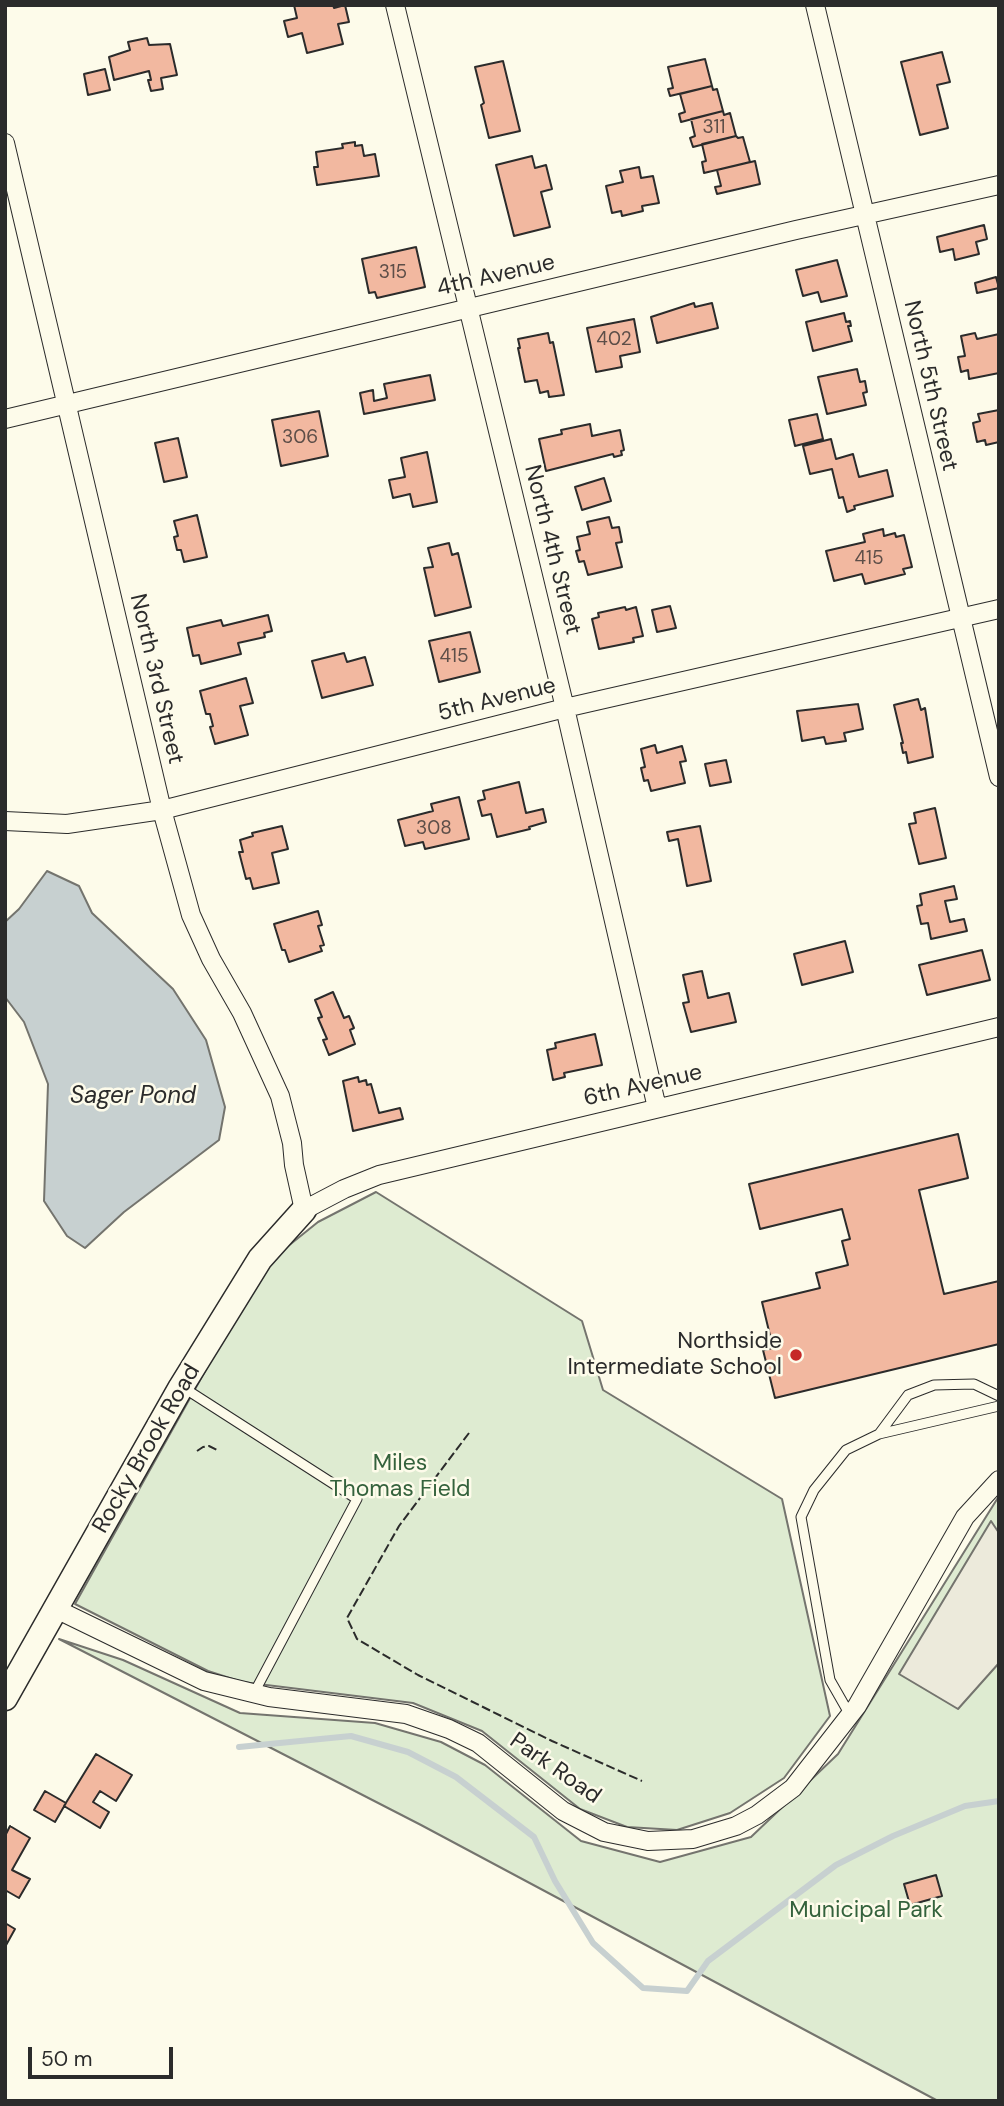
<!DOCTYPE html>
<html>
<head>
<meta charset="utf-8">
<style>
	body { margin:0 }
	#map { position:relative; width:1004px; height:2106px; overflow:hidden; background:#fdfbea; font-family:"DM Sans",sans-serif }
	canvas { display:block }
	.frame { position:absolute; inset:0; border:7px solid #2b2b2b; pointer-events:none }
	.scale { position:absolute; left:28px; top:2047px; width:145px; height:32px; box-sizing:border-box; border:4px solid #2b2b2b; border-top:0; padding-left:9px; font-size:21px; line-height:24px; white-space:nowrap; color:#2b2b2b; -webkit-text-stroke:5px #fdfbea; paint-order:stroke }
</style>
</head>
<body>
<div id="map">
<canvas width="1004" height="2106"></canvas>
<div class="frame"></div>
<div class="scale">50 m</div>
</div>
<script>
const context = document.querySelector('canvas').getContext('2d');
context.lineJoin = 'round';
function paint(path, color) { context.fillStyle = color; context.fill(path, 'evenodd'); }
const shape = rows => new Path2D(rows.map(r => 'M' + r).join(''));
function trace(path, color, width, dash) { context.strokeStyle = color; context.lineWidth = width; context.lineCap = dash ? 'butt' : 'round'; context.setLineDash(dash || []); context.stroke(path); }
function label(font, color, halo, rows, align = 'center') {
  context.font = font + ' "DM Sans",sans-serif'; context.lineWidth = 5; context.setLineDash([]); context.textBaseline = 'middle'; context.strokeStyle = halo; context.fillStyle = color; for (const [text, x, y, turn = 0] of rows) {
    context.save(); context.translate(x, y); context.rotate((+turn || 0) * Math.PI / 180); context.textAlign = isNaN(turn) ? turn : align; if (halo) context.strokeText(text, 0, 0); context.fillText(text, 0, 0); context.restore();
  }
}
const green = shape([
	[376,1192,582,1321,603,1390,782,1499,830,1716,784,1778,730,1813,677,1830,627,1827,580,1809,482,1731,413,1703,242,1682,208,1671,75,1604,242,1305,277,1255,318,1222,376,1192],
	[999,1496,999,2101,938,2101,421,1825,59,1639,123,1660,240,1713,375,1723,441,1742,485,1765,581,1841,660,1862,751,1837,838,1754,999,1496]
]);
paint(green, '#deebd1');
trace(green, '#74746e', 2);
const parking = shape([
	[991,1521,999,1533,999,1663,958,1709,899,1674,991,1521]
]);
paint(parking, '#eceadb');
trace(parking, '#74746e', 2);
const water = shape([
	[47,871,79,886,92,913,173,989,206,1040,225,1107,219,1140,124,1212,85,1248,67,1236,44,1201,48,1084,24,1022,5,997,5,922,19,909,47,871]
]);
paint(water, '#c7d0d0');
trace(water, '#74746e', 2);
trace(shape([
	[239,1747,351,1736,408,1752,456,1777,534,1837,555,1881,593,1943,643,1988,687,1991,708,1961,836,1865,893,1836,965,1806,999,1801]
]), '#c7d0d0', 6);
const building = shape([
	[294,5,333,5,334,8,345,5,349,22,338,24,343,44,307,53,302,33,288,37,284,21,297,18,294,5],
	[147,38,149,45,170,44,177,75,161,78,163,89,151,91,148,80,151,80,149,71,114,80,109,57,130,50,128,42,147,38],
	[942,52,950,82,937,85,948,128,920,135,901,62,942,52],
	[705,59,712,86,670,96,668,89,673,88,668,67,705,59],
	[503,61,520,131,489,138,481,105,484,103,475,67,503,61],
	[105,69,110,90,88,95,84,74,105,69],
	[712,86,713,90,717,89,723,111,681,122,679,114,685,112,680,94,712,86],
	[723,111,724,115,730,113,736,136,693,147,690,138,695,136,691,119,723,111],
	[736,136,738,138,743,137,750,162,704,173,702,162,706,161,702,144,736,136],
	[355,142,355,146,362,145,364,156,375,154,379,176,317,185,314,167,318,167,316,152,343,148,342,144,355,142],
	[532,156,535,168,546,165,552,189,541,192,550,227,514,236,496,165,532,156],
	[755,161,760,184,717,194,715,187,721,186,717,170,755,161],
	[639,167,641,178,653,176,659,203,642,206,643,211,622,216,621,211,612,213,606,186,623,182,620,171,639,167],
	[984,225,987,239,976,242,979,254,955,260,953,249,940,252,937,237,984,225],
	[416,247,425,287,377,298,375,292,369,293,362,259,416,247],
	[837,260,847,296,821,302,818,292,803,296,796,270,837,260],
	[996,277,999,288,977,293,975,283,996,277],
	[694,303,695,307,712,303,718,328,657,343,651,317,694,303],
	[844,313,846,322,850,321,851,326,848,326,852,341,813,351,806,322,844,313],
	[634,319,640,352,620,356,622,367,596,372,587,328,634,319],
	[548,333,550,343,553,342,564,395,549,397,548,391,540,393,537,380,525,382,518,348,520,348,518,339,548,333],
	[975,333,977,339,999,334,999,373,969,379,968,370,961,372,958,357,965,356,961,336,975,333],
	[857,369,860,382,865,381,867,392,863,393,866,405,827,414,818,377,857,369],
	[430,375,435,400,364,414,360,393,373,390,374,401,387,398,384,384,430,375],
	[999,410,999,442,986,445,985,440,977,442,973,423,980,421,978,414,999,410],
	[319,411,328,456,281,466,272,420,319,411],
	[817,414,823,439,795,446,789,420,817,414],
	[590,424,592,436,620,430,624,450,621,451,622,455,614,457,613,454,546,471,539,439,562,434,561,430,590,424],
	[178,438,187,477,164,482,155,443,178,438],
	[831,439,836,459,853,454,859,477,887,470,893,496,854,506,855,509,847,512,843,497,839,498,832,469,810,474,803,446,831,439],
	[427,452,437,502,413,507,410,494,393,498,389,480,405,477,401,458,427,452],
	[604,478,611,501,582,510,575,487,604,478],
	[197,515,207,557,184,562,181,550,177,550,174,537,178,536,174,521,197,515],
	[609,517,612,528,619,527,622,542,616,543,622,567,588,575,584,561,579,562,576,551,580,550,577,537,590,534,587,522,609,517],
	[883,529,884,536,895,533,896,537,904,535,912,567,903,569,905,574,865,584,862,574,834,581,826,551,865,542,863,534,883,529],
	[449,543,452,555,458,553,471,607,435,616,424,568,433,567,428,548,449,543],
	[670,606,676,628,657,632,652,610,670,606],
	[625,607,626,610,636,607,643,636,633,638,634,642,599,649,592,619,599,617,598,613,625,607],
	[268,615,272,631,264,633,265,637,238,643,241,654,201,664,199,655,193,656,187,628,221,620,223,626,268,615],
	[470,632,480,672,439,682,429,641,470,632],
	[344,653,347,662,365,657,373,685,322,698,312,661,344,653],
	[246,678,253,703,240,706,248,735,215,744,210,727,213,726,210,714,206,714,200,691,246,678],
	[918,699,921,710,925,708,933,757,908,763,906,752,903,753,901,743,903,743,894,705,918,699],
	[858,704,863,729,844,733,846,741,826,744,824,737,802,741,797,711,858,704],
	[655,745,657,753,682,746,686,761,680,762,685,783,651,791,648,780,644,781,641,768,645,767,641,749,655,745],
	[726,760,731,782,710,786,705,764,726,760],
	[519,782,526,813,543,809,546,822,529,827,530,829,497,837,491,814,482,816,478,801,485,799,483,791,519,782],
	[459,797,469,839,425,849,423,842,405,846,398,820,433,811,431,804,459,797],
	[935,808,946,858,919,864,909,824,916,823,914,813,935,808],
	[282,826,288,849,272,853,279,883,253,889,250,878,246,879,239,852,243,852,240,840,253,836,252,833,282,826],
	[700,826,711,881,687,886,678,839,669,841,667,832,700,826],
	[954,886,957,899,945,901,950,922,964,919,967,931,931,939,928,923,921,924,917,906,922,905,920,894,954,886],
	[318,911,322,925,318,926,324,945,320,946,322,951,289,962,285,950,282,950,274,924,318,911],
	[845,941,853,972,802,985,794,954,845,941],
	[982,950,990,980,927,995,919,965,982,950],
	[702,971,708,998,729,993,736,1022,691,1032,683,1003,689,1002,683,975,702,971],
	[333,992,344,1018,349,1016,354,1028,350,1030,355,1044,329,1055,323,1040,327,1039,318,1018,322,1017,315,1000,333,992],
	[595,1034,602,1065,564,1073,565,1077,553,1080,547,1050,556,1048,555,1043,595,1034],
	[358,1077,359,1082,366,1080,367,1085,371,1084,379,1113,400,1108,403,1119,353,1131,343,1081,358,1077],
	[958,1134,968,1178,919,1190,944,1294,999,1281,999,1344,775,1398,763,1350,773,1348,762,1302,820,1288,816,1273,848,1265,842,1241,850,1239,842,1209,760,1229,749,1184,958,1134],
	[96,1754,132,1775,116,1801,100,1791,93,1802,109,1812,100,1828,64,1806,96,1754],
	[45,1791,66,1803,55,1822,34,1810,45,1791],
	[10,1826,30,1838,12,1870,30,1879,19,1898,5,1890,5,1836,10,1826],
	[936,1875,942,1896,910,1905,904,1884,936,1875],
	[5,1923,15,1929,5,1947,5,1923]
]);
paint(building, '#f2b8a0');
trace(building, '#2b2b2b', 2);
const lane = shape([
	[184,1388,357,1499,254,1693],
	[879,1434,999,1406],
	[850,1715,830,1680,801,1517,814,1490,846,1450,879,1434,908,1395,934,1385,974,1384,999,1396]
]);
const street = shape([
	[395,5,565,708,657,1108],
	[815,5,999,777],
	[5,143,162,810,191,915,211,959,242,1013,280,1096,292,1143,294,1165,304,1210,344,1189,379,1175,999,1027],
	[5,419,796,230,999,185],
	[5,821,67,824,162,810,565,708,999,609],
	[56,1609,204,1681,269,1697,406,1714,449,1729,478,1743,563,1811,604,1832,648,1841,693,1839,736,1826,757,1815,793,1788,857,1706,965,1517,999,1480]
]);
const secondary = shape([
	[5,1698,181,1387,260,1259,304,1210]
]);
trace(lane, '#2b2b2b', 11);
trace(street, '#2b2b2b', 20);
trace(secondary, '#2b2b2b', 27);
trace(lane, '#fdfbea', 9);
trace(street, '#fdfbea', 18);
trace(secondary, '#fdfbea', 24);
trace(shape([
	[469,1433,399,1526,347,1618,357,1639,418,1675,552,1741,642,1781],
	[197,1451,203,1447,209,1446,217,1450]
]), '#2b2b2b', 2, [9, 3.5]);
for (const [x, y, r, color] of [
	[796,1355,7,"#c62828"]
]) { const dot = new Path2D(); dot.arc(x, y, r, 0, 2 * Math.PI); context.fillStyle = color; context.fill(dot); trace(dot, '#fdfbea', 2.5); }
label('19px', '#5d4e48', null, [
	["311",714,128],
	["315",393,273],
	["402",614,340],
	["306",300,438],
	["415",869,559],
	["415",454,657],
	["308",434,829]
]);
label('23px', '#2b2b2b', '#fdfbea', [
	["4th Avenue",496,276,-13],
	["North 5th Street",930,386,77],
	["North 4th Street",552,550,76],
	["North 3rd Street",156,679,77],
	["5th Avenue",497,700,-14],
	["6th Avenue",643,1086,-13],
	["Rocky Brook Road",147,1449,-60],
	["Park Road",555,1769,35]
]);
label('23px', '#2b2b2b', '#fdfbea', [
	["Northside",782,1342],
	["Intermediate School",782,1368]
], 'right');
label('23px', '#34623c', '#fdfbea', [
	["Miles",400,1464],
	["Thomas Field",400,1490],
	["Municipal Park",866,1911]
]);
label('italic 24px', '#2b2b2b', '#fdfbea', [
	["Sager Pond",133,1097]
]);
</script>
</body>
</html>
